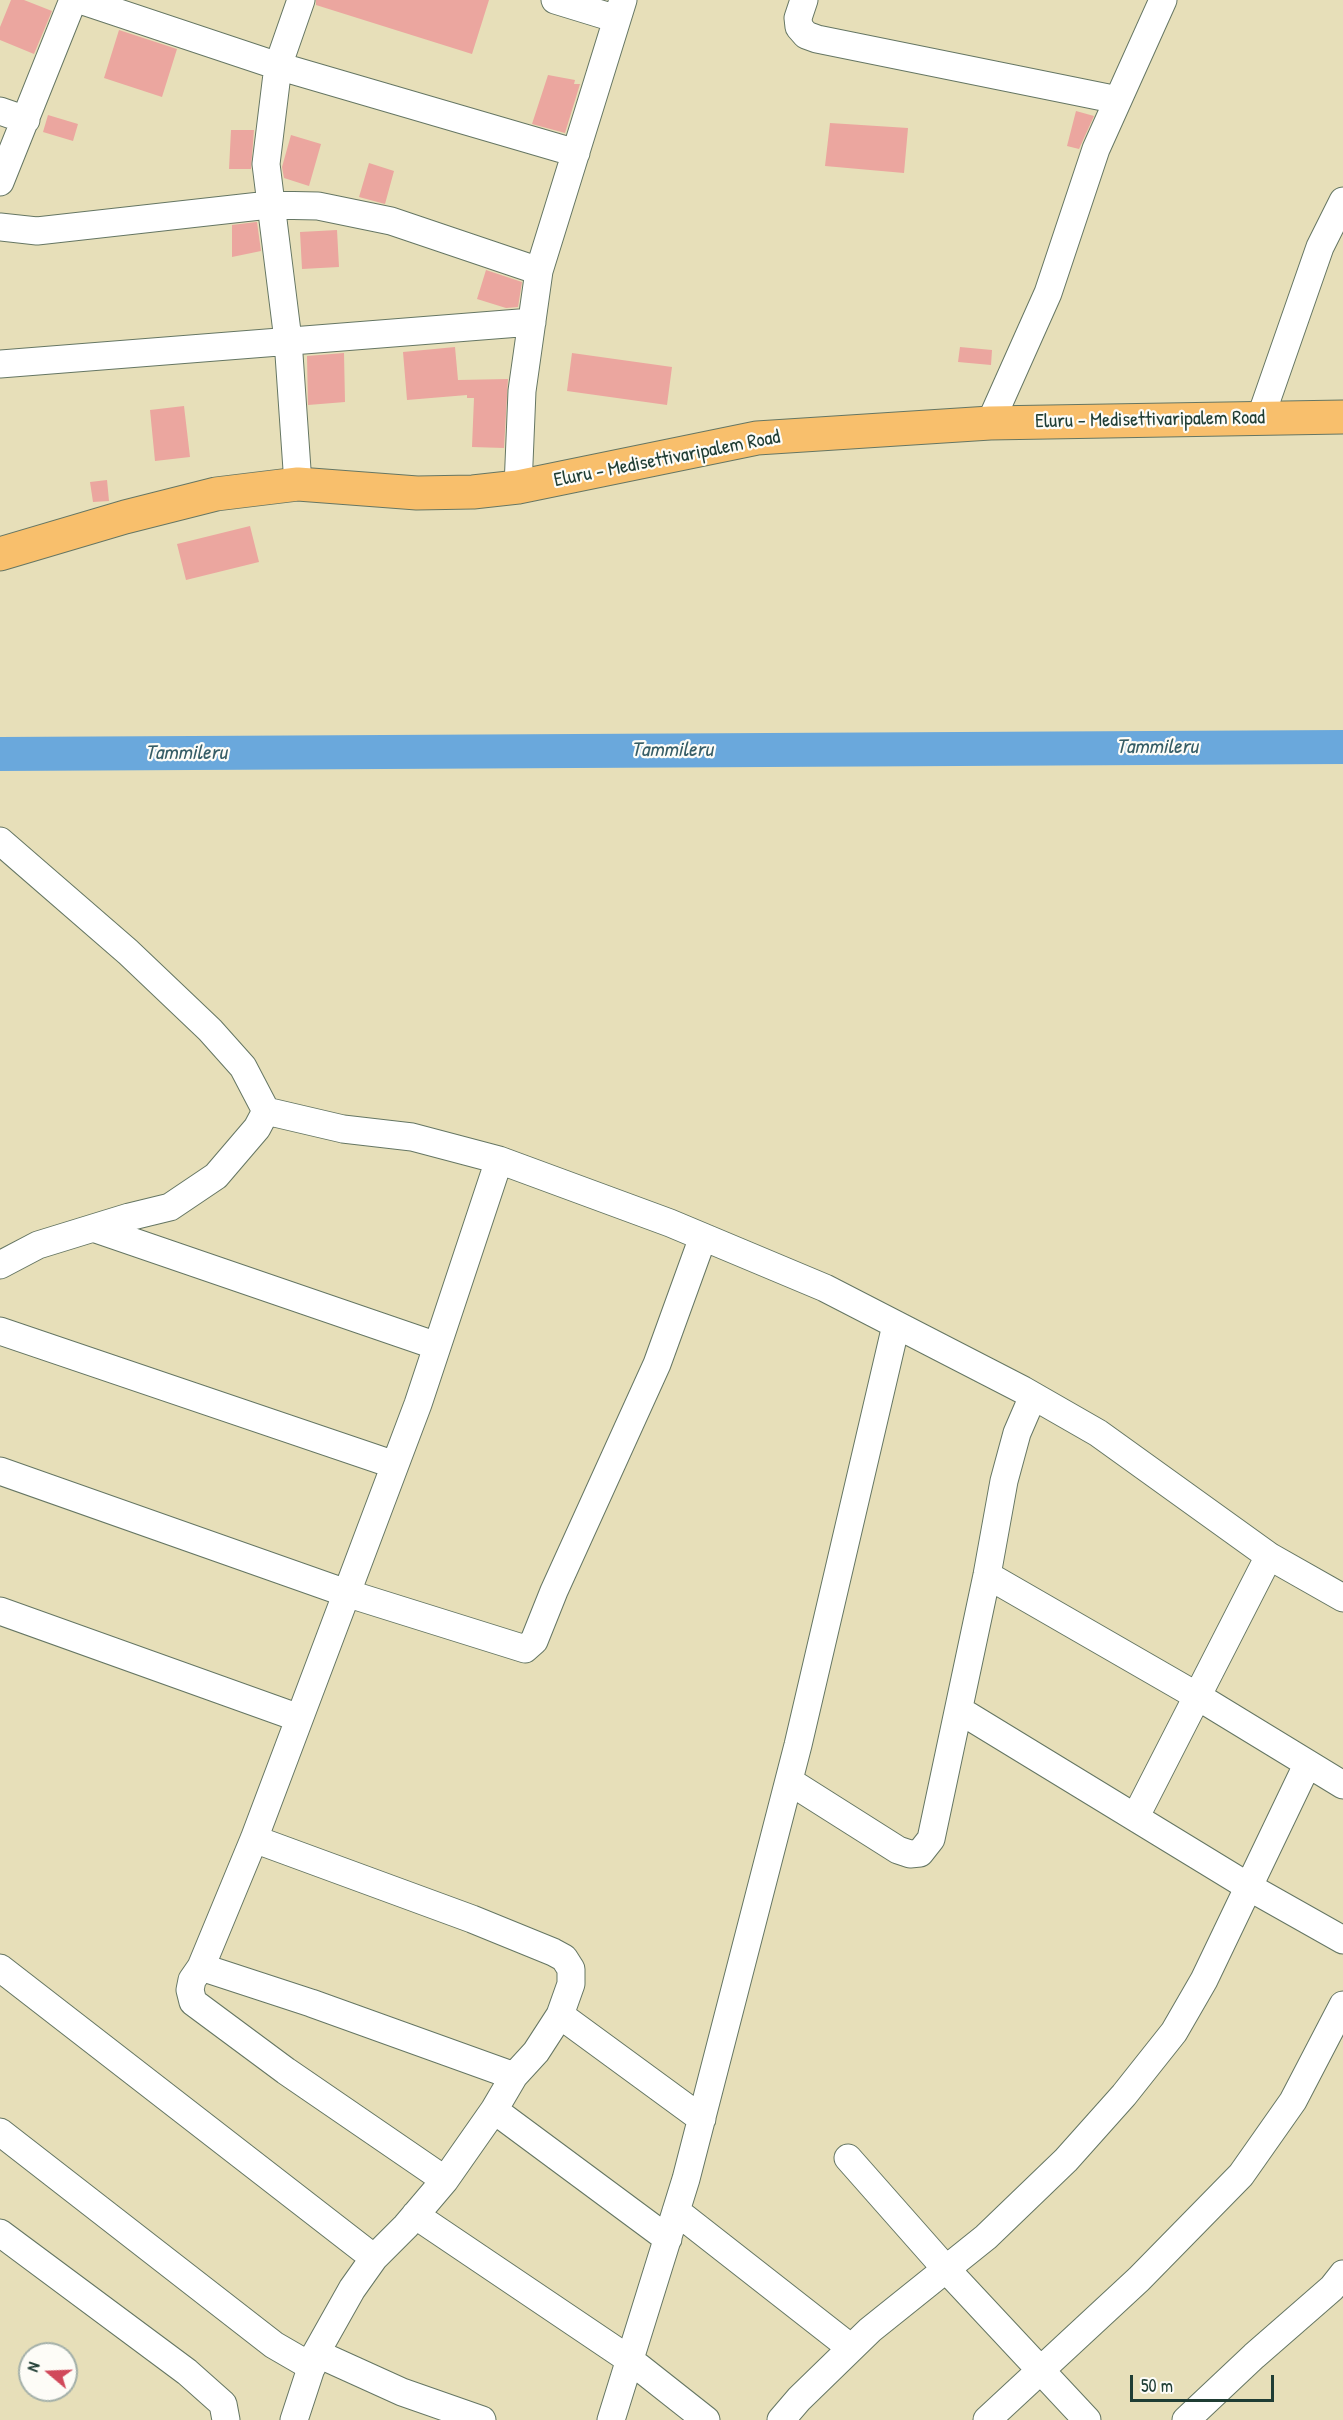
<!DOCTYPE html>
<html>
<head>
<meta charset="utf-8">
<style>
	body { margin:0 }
	#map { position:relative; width:1343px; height:2420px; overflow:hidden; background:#e7dfb9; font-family:"Patrick Hand",sans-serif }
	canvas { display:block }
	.north { position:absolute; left:18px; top:2342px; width:60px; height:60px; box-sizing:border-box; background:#fdfcf7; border:2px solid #a4b0a9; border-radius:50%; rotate:289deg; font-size:16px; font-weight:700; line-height:24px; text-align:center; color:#1f3d34 }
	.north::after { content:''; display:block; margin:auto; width:21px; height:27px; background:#d1495b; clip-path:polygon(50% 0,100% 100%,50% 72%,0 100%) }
	.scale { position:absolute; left:1130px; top:2375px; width:144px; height:27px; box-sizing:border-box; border:3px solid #1f3d34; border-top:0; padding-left:8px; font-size:18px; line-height:21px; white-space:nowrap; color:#1f3d34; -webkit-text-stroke:4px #fdfcf7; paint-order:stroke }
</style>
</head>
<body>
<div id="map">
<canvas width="1343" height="2420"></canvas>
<div class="north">N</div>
<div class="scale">50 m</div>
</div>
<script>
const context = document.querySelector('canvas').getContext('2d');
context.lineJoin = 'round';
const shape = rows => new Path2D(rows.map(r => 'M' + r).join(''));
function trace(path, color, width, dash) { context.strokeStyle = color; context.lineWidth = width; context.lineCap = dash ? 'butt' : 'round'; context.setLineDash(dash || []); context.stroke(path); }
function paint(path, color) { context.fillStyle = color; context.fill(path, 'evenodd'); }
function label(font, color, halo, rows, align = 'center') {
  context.font = font + ' "Patrick Hand",sans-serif'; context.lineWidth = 4.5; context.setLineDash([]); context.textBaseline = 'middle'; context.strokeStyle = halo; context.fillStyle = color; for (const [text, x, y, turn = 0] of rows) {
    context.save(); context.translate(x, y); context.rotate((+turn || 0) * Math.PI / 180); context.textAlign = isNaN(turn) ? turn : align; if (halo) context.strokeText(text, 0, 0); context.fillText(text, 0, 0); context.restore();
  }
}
trace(shape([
	[0,754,1343,747]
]), '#6aa8dc', 34);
paint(shape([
	[11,0,24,0,52,11,34,54,0,40,0,27],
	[316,0,489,0,472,54,316,5],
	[119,30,177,49,162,97,104,78],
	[548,75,575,80,574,84,580,84,565,133,532,124],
	[1076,111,1094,116,1079,149,1067,146],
	[48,115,78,124,73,141,43,132],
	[830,123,908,128,904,173,825,166],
	[231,130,254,130,251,169,229,169],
	[291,135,321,144,309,186,284,178,282,167],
	[369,163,394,171,385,204,359,197],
	[256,222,257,222,261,251,232,257,232,225],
	[337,230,339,267,302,269,300,232],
	[486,270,522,282,518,307,506,308,477,299],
	[455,347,458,380,508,379,504,448,472,447,474,398,467,398,467,395,407,400,403,352],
	[960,347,992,350,991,365,958,362],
	[344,353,345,402,308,405,307,356],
	[572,353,672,367,667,405,567,391],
	[184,406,190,457,155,461,150,410],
	[107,480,109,501,93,502,90,482],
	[250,526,259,562,186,580,177,544]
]), '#eba69f');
const minor = shape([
	[80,0,278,66,576,153],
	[555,0,617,19],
	[804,0,798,18,799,27,806,35,817,39,1118,100],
	[0,111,26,120],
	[0,182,73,0],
	[0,227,37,231,269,205,318,206,391,221,539,271],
	[0,364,532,322],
	[1260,419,1320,247,1343,201],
	[990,423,1048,293,1096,149,1163,0],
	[298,484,288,340,266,164,278,66,301,0],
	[518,487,522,391,539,271,623,0],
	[0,841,128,952,210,1030,243,1067,266,1111,343,1129,412,1137,499,1160,670,1223,825,1288,1023,1390,1098,1433,1269,1556,1343,1598],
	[93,1228,437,1346],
	[0,1265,38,1245,129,1217,170,1207,216,1176,257,1128,266,1111],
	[0,1331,395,1465],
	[0,1471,346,1593,525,1649,534,1641,554,1591,657,1364,703,1237],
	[987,1575,1197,1696,1343,1785],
	[0,1611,299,1718],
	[959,1710,1249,1887,1343,1940],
	[789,1781,898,1850,910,1854,920,1853,931,1839,987,1575,1004,1481,1017,1433,1033,1396],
	[1136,1816,1269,1556],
	[254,1839,472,1919,553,1952,564,1958,571,1969,571,1984,560,2015,536,2052,514,2076,494,2110,445,2180,406,2226,374,2258,352,2289,316,2353,294,2420],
	[201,1967,311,2003,514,2076],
	[0,1968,374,2258],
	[560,2015,702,2119],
	[494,2110,668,2239],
	[0,2132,274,2345,312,2367],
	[848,2158,946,2269,1087,2420],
	[445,2180,286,2071,193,2002,190,1990,192,1980,201,1967,254,1839,418,1404,499,1160],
	[676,2211,851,2348],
	[415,2215,630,2360,706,2420],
	[0,2233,187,2372,223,2404,226,2420],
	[316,2353,402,2392,482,2420],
	[611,2420,686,2179,798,1745,896,1325],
	[781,2420,799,2399,870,2330,986,2237,1066,2160,1124,2095,1174,2032,1204,1980,1307,1765],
	[987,2420,1139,2279,1241,2175,1293,2101,1343,2005],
	[1186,2420,1254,2356,1332,2288,1343,2274]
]);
const major = shape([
	[0,554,125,517,216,494,298,484,417,493,473,492,518,487,757,438,990,423,1343,417]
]);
trace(minor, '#657663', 29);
trace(major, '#657663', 35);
trace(minor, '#fff', 27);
trace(major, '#f8bf6c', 33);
label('20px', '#1f3d34', '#fdfcf7', [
	["Eluru - Medisettivaripalem Road",1150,420,-1],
	["Eluru - Medisettivaripalem Road",667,459,-11]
]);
label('italic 21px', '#365d66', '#fdfcf7', [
	["Tammileru",1157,747],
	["Tammileru",672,750],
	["Tammileru",186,753]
]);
</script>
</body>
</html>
